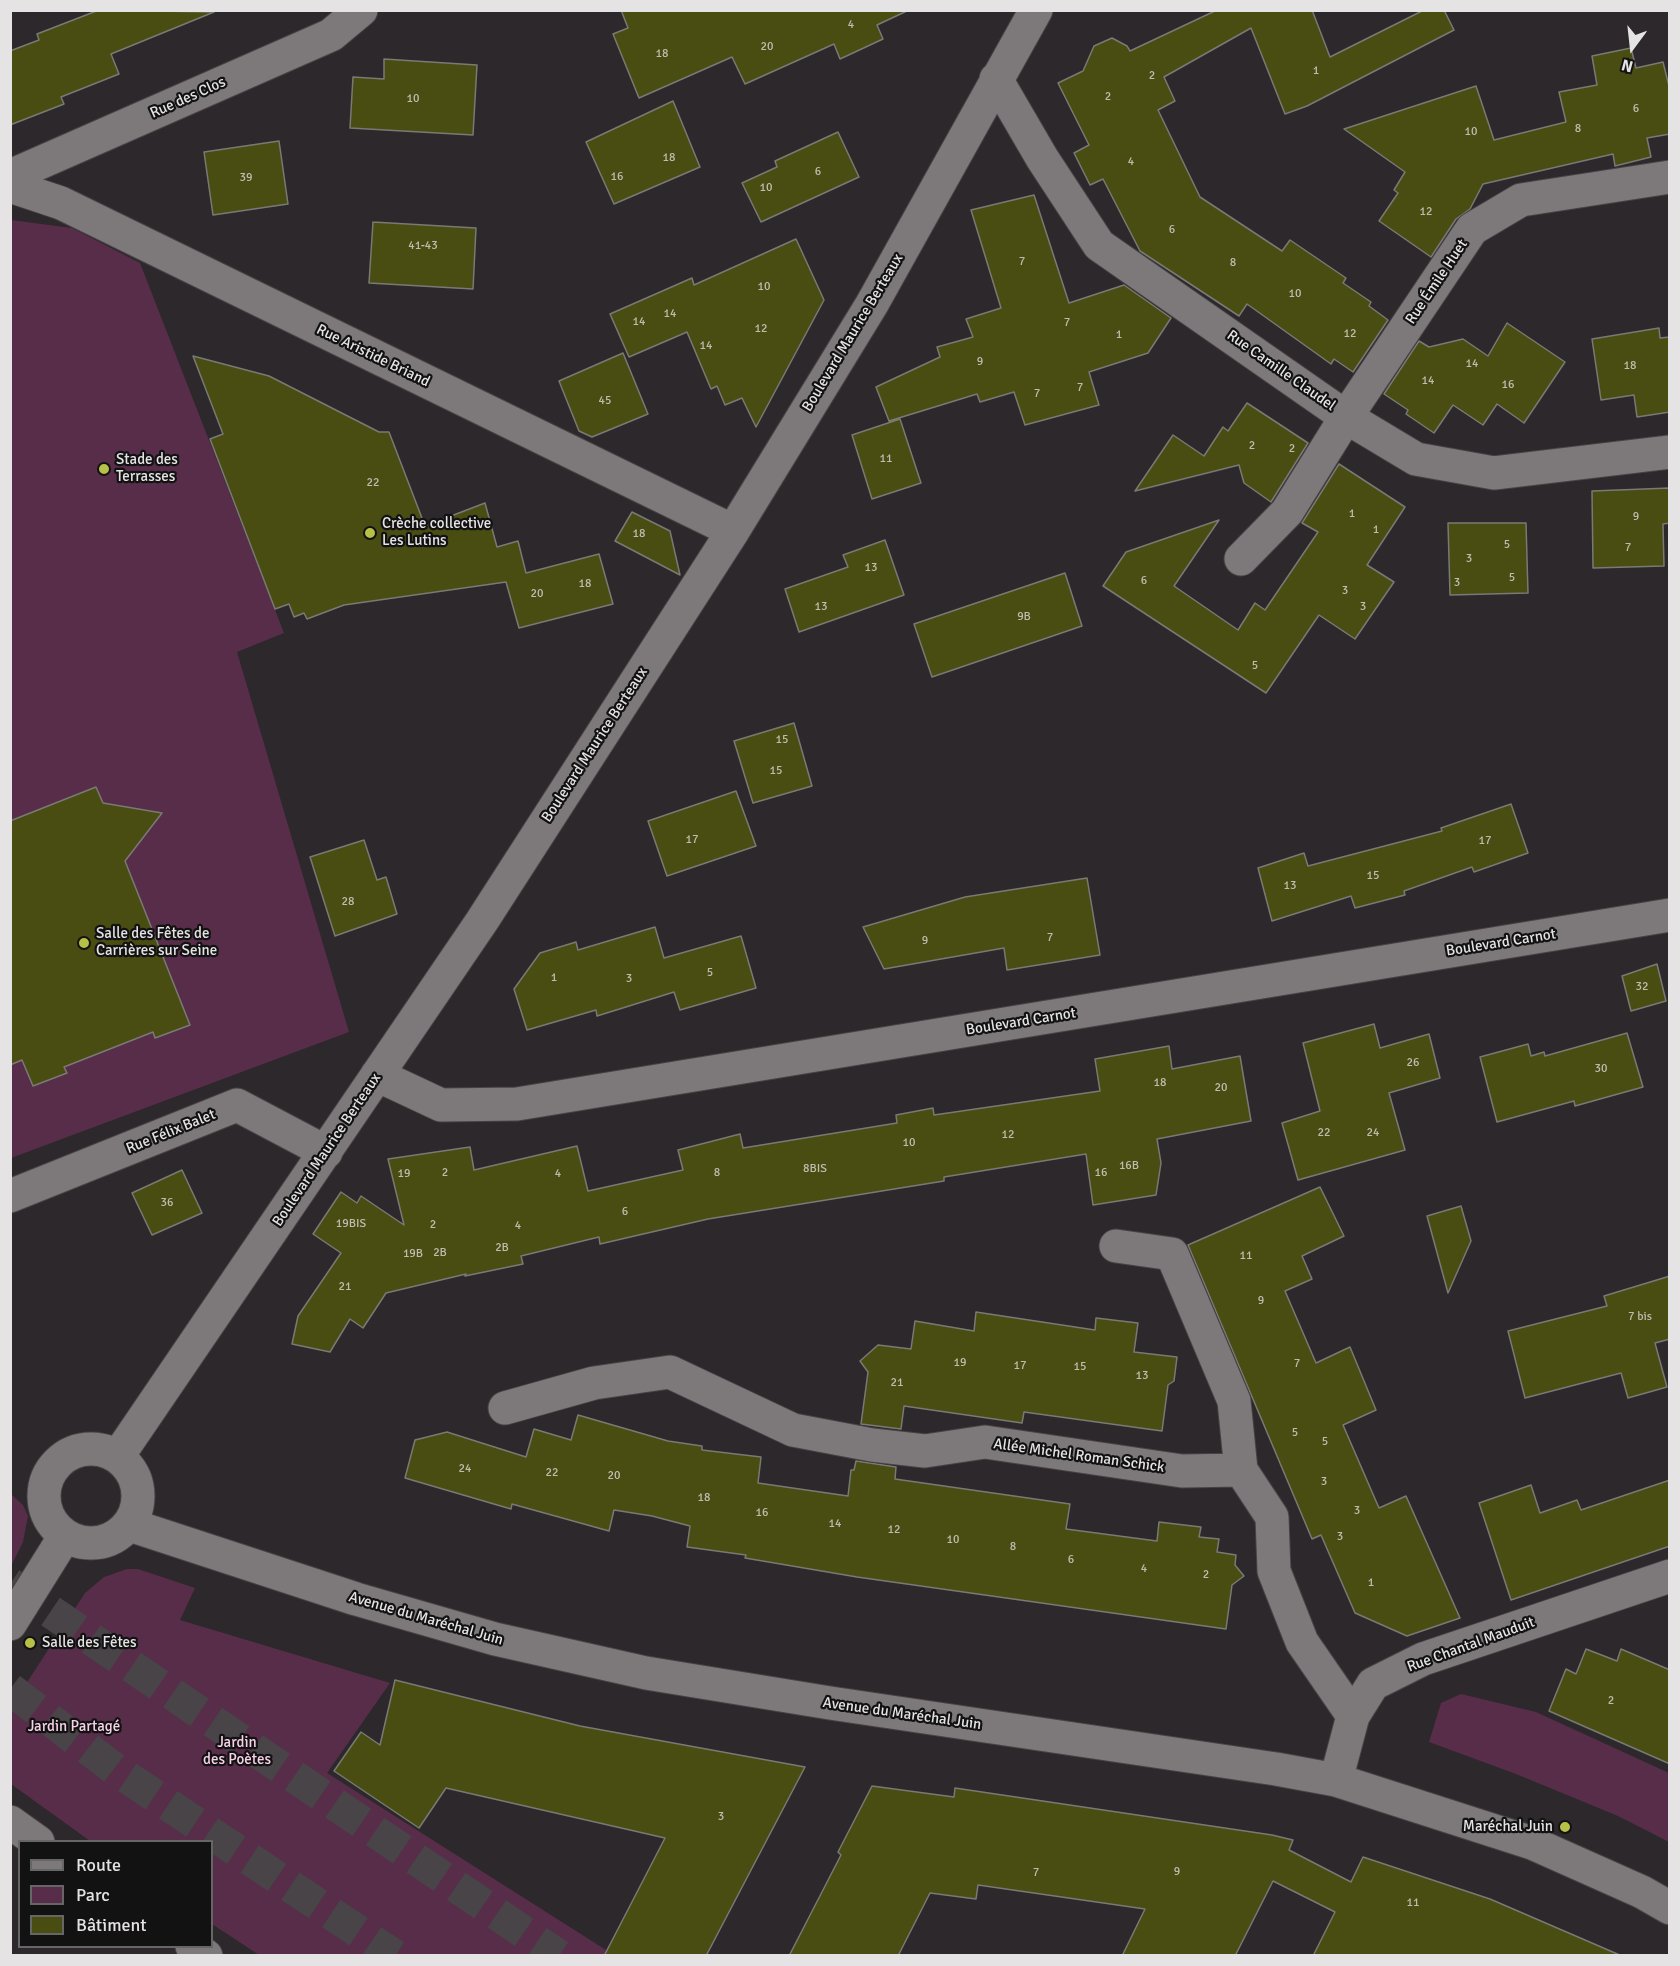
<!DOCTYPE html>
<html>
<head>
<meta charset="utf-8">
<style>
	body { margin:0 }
	#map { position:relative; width:1680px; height:1966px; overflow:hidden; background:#2c282b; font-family:Signika,sans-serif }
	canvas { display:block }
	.frame { position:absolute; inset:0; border:12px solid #e5e3e4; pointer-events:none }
	.legend { position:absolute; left:18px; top:1840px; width:195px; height:108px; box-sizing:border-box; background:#131213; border:2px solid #676667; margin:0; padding:8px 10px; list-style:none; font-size:18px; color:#e5e3e4 }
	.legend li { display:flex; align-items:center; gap:12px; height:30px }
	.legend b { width:30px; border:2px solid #676667 }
	.north { position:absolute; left:1602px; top:18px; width:60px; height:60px; -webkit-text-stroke:4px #131213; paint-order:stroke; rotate:195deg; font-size:16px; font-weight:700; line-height:24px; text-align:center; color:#e5e3e4 }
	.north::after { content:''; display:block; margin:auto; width:21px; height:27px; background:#e5e3e4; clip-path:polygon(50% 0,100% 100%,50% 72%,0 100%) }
</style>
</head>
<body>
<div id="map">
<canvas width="1680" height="1966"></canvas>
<div class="frame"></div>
<ul class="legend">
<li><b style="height:8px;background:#7d797b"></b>Route</li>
<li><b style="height:16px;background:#582d4a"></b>Parc</li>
<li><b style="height:16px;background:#494d12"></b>Bâtiment</li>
</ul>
<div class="north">N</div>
</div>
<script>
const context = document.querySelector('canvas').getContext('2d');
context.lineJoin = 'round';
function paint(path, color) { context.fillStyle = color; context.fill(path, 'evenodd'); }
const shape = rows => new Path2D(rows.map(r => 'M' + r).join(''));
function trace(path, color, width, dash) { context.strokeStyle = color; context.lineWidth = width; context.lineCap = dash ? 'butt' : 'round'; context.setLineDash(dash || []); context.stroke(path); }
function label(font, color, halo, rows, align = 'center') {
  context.font = font + ' Signika,sans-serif'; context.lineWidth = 4.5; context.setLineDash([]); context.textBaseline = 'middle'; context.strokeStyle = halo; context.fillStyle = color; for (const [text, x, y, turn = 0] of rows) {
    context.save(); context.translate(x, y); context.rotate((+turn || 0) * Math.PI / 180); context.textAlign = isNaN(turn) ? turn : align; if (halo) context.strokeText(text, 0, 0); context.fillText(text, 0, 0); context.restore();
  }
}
paint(shape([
	[11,220,72,228,140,263,284,633,237,652,349,1032,11,1158],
	[11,1494,23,1505,28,1516,23,1542,11,1566],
	[127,1569,138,1569,195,1588,180,1620,390,1683,327,1773,614,1955,259,1955,212,1924,212,1842,90,1841,11,1784,11,1707,85,1593,104,1577],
	[1461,1694,1536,1712,1669,1773,1669,1842,1618,1816,1516,1774,1429,1742,1441,1703]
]), '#582d4a');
const building = shape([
	[99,10,214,12,111,54,119,74,61,97,64,104,10,125,10,51,39,40,37,34,99,10],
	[621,10,909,10,877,25,883,39,840,59,834,44,745,84,732,57,639,98,613,34,628,28,621,10],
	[1217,10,1312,10,1330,57,1424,10,1444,10,1454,30,1307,106,1285,114,1251,28,1164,77,1175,101,1158,110,1200,197,1282,251,1290,240,1346,278,1343,283,1371,302,1369,306,1388,320,1353,372,1334,359,1331,364,1247,304,1239,316,1140,251,1103,179,1090,185,1074,153,1089,145,1058,83,1083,71,1094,46,1112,38,1127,46,1130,51,1217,10],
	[1631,48,1636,68,1663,62,1670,90,1670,134,1647,138,1651,157,1615,166,1613,154,1483,184,1470,209,1456,219,1431,257,1379,221,1398,193,1394,190,1405,172,1344,129,1476,86,1494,140,1566,122,1559,92,1597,85,1592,56,1631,48],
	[384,59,477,65,473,135,350,128,353,77,384,79,384,59],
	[673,101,700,167,614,204,586,142,673,101],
	[838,132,859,177,761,222,742,183,777,167,775,161,838,132],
	[279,141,288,204,213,215,204,152,279,141],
	[1034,195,1069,303,1124,285,1171,318,1148,353,1089,372,1099,405,1025,425,1014,392,980,402,977,394,889,421,876,387,940,357,937,347,973,337,966,319,1001,308,971,210,1034,195],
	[373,222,476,228,473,289,369,283,373,222],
	[796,239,824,300,756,427,742,398,725,405,717,386,711,389,687,332,629,357,610,314,692,278,694,285,796,239],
	[1507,323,1565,362,1524,423,1497,404,1483,425,1453,405,1434,433,1406,414,1408,410,1384,394,1419,341,1429,347,1463,339,1488,356,1507,323],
	[1659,328,1660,338,1670,337,1670,412,1637,417,1634,395,1601,400,1592,339,1659,328],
	[623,353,648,414,592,437,579,431,559,381,623,353],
	[193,356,269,376,379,432,389,432,425,526,485,503,497,547,518,541,526,573,599,554,613,604,519,628,506,582,344,605,307,619,304,613,294,617,289,604,275,609,210,439,223,434,193,356],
	[1247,403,1308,443,1271,502,1244,483,1239,465,1135,491,1173,435,1204,456,1223,427,1228,431,1247,403],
	[900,419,921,483,872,499,852,435,900,419],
	[1339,464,1405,507,1367,565,1394,582,1355,639,1319,615,1266,693,1103,586,1126,552,1219,520,1174,586,1238,630,1255,603,1265,610,1318,532,1302,523,1339,464],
	[1670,488,1670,523,1663,524,1664,566,1593,568,1592,491,1670,488],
	[632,512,670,531,680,575,615,541,632,512],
	[1448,523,1526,523,1528,593,1450,595,1448,523],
	[885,540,904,595,799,632,785,589,848,567,843,555,885,540],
	[1065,573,1082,626,932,677,914,624,1065,573],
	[794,723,812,786,753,803,734,741,794,723],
	[96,787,103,803,162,813,125,861,190,1025,155,1038,153,1032,64,1067,67,1073,33,1086,22,1060,10,1065,10,821,96,787],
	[736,791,756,846,667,876,648,821,736,791],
	[1511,804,1528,853,1474,872,1472,867,1404,891,1405,895,1355,908,1351,896,1272,921,1258,868,1304,853,1308,866,1442,831,1441,828,1511,804],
	[364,840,377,880,386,877,397,914,335,936,310,857,364,840],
	[1087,878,1100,955,1007,970,1004,948,884,969,863,927,965,897,1087,878],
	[655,927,664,958,741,936,756,988,680,1010,674,992,597,1016,596,1010,527,1030,514,989,540,953,576,942,578,950,655,927],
	[1657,964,1666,1001,1631,1011,1622,976,1657,964],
	[1374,1024,1380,1048,1429,1034,1440,1078,1389,1093,1405,1150,1298,1180,1282,1123,1320,1111,1303,1043,1374,1024],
	[1627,1033,1643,1087,1575,1106,1574,1101,1497,1122,1480,1057,1528,1044,1531,1056,1544,1052,1545,1056,1627,1033],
	[1169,1046,1172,1069,1240,1056,1251,1121,1157,1139,1161,1163,1156,1195,1093,1205,1086,1154,944,1177,944,1181,708,1219,600,1244,599,1237,521,1256,523,1264,465,1276,466,1274,386,1293,363,1328,350,1319,330,1352,292,1344,298,1316,341,1253,313,1234,341,1192,357,1203,361,1196,404,1225,388,1159,470,1147,474,1170,577,1146,588,1191,683,1170,678,1150,740,1134,743,1148,897,1123,896,1115,933,1108,934,1115,1100,1091,1095,1059,1169,1046],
	[182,1170,202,1213,152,1235,132,1193,182,1170],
	[1320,1187,1344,1236,1302,1256,1312,1279,1285,1291,1316,1363,1350,1347,1376,1410,1343,1425,1379,1508,1406,1496,1460,1618,1407,1636,1355,1613,1321,1535,1312,1539,1188,1245,1320,1187],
	[1461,1206,1471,1241,1448,1293,1427,1216,1461,1206],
	[1670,1276,1670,1339,1655,1343,1667,1387,1628,1398,1621,1373,1525,1398,1508,1331,1607,1306,1604,1296,1670,1276],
	[976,1312,1095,1330,1096,1318,1138,1323,1134,1352,1177,1357,1174,1381,1168,1385,1162,1431,1024,1412,1022,1423,904,1406,901,1429,861,1424,868,1372,860,1361,878,1345,911,1349,915,1321,974,1331,976,1312],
	[578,1415,668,1441,702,1446,702,1450,761,1457,758,1483,848,1496,851,1470,854,1470,856,1461,896,1467,895,1479,1070,1504,1066,1529,1157,1541,1159,1522,1201,1527,1199,1537,1219,1539,1217,1552,1236,1555,1235,1565,1244,1576,1232,1585,1226,1629,857,1577,745,1558,746,1555,687,1547,690,1526,652,1516,614,1510,609,1531,512,1504,511,1509,405,1478,415,1440,447,1432,526,1457,534,1429,571,1440,578,1415],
	[1670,1480,1670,1546,1511,1600,1479,1503,1531,1485,1540,1513,1577,1500,1581,1510,1670,1480],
	[1586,1649,1617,1661,1621,1649,1670,1670,1670,1764,1549,1711,1566,1669,1576,1674,1586,1649],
	[395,1680,580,1726,805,1767,706,1956,604,1956,665,1838,446,1788,419,1828,334,1771,361,1732,380,1745,395,1680],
	[872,1786,954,1797,955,1788,1272,1835,1293,1840,1289,1850,1351,1882,1363,1857,1490,1899,1622,1956,1313,1956,1335,1912,1273,1881,1235,1956,1122,1956,1145,1909,978,1885,976,1899,930,1893,898,1956,789,1956,841,1855,838,1852,872,1786]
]);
paint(building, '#494d12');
trace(building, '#797a75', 1.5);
trace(shape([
	[10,1584,559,1956],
	[10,1689,116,1770,395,1956]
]), '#484447', 33, [33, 16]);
const minor = shape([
	[996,79,1042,158,1099,245,1346,417,1416,459,1494,473,1670,452],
	[10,176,331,35,361,10],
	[10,186,61,203,733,531],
	[1241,559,1287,512,1346,417,1472,229,1521,200,1670,177],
	[377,1075,441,1105,517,1104,1670,915],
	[10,1196,237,1105,326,1152],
	[1116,1246,1172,1254,1234,1401,1241,1470,1272,1517,1274,1571,1302,1642,1353,1716],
	[505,1408,594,1383,670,1372,793,1430,872,1445,925,1451,985,1442,1182,1471,1241,1470],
	'44 1496a47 47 0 1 1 94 0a47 47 0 1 1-94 0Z',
	[118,1456,482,921,733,531,872,304,1036,10],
	[130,1525,356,1599,495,1639,646,1673,830,1703,1276,1769,1336,1780,1532,1843,1642,1892,1670,1908],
	[10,1624,65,1536],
	[1336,1780,1353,1716,1373,1684,1423,1659,1670,1576],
	[10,1822,38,1842],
	[192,1946,206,1956]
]);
trace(minor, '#474345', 35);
trace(minor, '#7d797b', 33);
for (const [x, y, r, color] of [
	[104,469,6,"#b8c147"],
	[370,533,6,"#b8c147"],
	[84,943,6,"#b8c147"],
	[30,1643,6,"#b8c147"],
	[1565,1827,6,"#b8c147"]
]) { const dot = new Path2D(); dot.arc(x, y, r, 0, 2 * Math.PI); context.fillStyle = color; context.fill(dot); trace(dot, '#131213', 2); }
label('12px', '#bebeb0', null, [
	["4",851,25],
	["20",767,47],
	["18",662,54],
	["1",1316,71],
	["2",1152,76],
	["2",1108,97],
	["10",413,99],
	["6",1636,109],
	["8",1578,129],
	["10",1471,132],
	["18",669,158],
	["4",1131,162],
	["6",818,172],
	["16",617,177],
	["39",246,178],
	["10",766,188],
	["12",1426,212],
	["6",1172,230],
	["41-43",423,246],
	["7",1022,262],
	["8",1233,263],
	["10",764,287],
	["10",1295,294],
	["14",670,314],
	["14",639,322],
	["7",1067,323],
	["12",761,329],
	["12",1350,334],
	["1",1119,335],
	["14",706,346],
	["9",980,362],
	["14",1472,364],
	["18",1630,366],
	["14",1428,381],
	["16",1508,385],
	["7",1080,388],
	["7",1037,394],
	["45",605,401],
	["2",1252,446],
	["2",1292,449],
	["11",886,459],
	["22",373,483],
	["1",1352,514],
	["9",1636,517],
	["1",1376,530],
	["18",639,534],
	["5",1507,545],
	["7",1628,548],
	["3",1469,559],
	["13",871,568],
	["5",1512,578],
	["6",1144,581],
	["3",1457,583],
	["18",585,584],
	["3",1345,591],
	["20",537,594],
	["13",821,607],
	["3",1363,607],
	["9B",1024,617],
	["5",1255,666],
	["15",782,740],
	["15",776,771],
	["17",692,840],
	["17",1485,841],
	["15",1373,876],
	["13",1290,886],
	["28",348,902],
	["7",1050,938],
	["9",925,941],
	["5",710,973],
	["1",554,978],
	["3",629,979],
	["32",1642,987],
	["26",1413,1063],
	["30",1601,1069],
	["18",1160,1083],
	["20",1221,1088],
	["22",1324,1133],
	["24",1373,1133],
	["12",1008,1135],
	["10",909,1143],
	["16B",1129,1166],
	["8BIS",815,1169],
	["2",445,1173],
	["8",717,1173],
	["16",1101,1173],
	["19",404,1174],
	["4",558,1174],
	["36",167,1203],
	["6",625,1212],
	["19BIS",351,1224],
	["2",433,1225],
	["4",518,1226],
	["2B",502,1248],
	["2B",440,1253],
	["19B",413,1254],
	["11",1246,1256],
	["21",345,1287],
	["9",1261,1301],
	["7 bis",1640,1317],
	["19",960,1363],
	["7",1297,1364],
	["17",1020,1366],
	["15",1080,1367],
	["13",1142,1376],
	["21",897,1383],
	["5",1295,1433],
	["5",1325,1442],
	["24",465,1469],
	["22",552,1473],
	["20",614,1476],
	["3",1324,1482],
	["18",704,1498],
	["3",1357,1511],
	["16",762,1513],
	["14",835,1524],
	["12",894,1530],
	["3",1340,1537],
	["10",953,1540],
	["8",1013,1547],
	["6",1071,1560],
	["4",1144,1569],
	["2",1206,1575],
	["1",1371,1583],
	["2",1611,1701],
	["3",721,1817],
	["9",1177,1872],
	["7",1036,1873],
	["11",1413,1903]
]);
label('15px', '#e5e3e4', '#131213', [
	["Rue des Clos",188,98,-24],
	["Rue Émile Huet",1437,282,-56],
	["Boulevard Maurice Berteaux",853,333,-59],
	["Rue Aristide Briand",373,356,26],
	["Rue Camille Claudel",1281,371,35],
	["Boulevard Maurice Berteaux",595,745,-57],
	["Boulevard Carnot",1501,943,-9],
	["Boulevard Carnot",1021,1022,-9],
	["Rue Félix Balet",171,1132,-22],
	["Boulevard Maurice Berteaux",327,1150,-56],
	["Allée Michel Roman Schick",1079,1456,8],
	["Avenue du Maréchal Juin",426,1619,16],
	["Rue Chantal Mauduit",1471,1645,-20],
	["Avenue du Maréchal Juin",902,1714,8]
]);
label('15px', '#e5e3e4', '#131213', [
	["Stade des",116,460],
	["Terrasses",116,477],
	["Crèche collective",382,524],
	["Les Lutins",382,541],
	["Salle des Fêtes de",96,934],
	["Carrières sur Seine",96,951],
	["Salle des Fêtes",42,1643],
	["Maréchal Juin",1553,1827,"right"]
], 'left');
label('15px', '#f8d2e9', '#131213', [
	["Jardin Partagé",74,1727],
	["Jardin",237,1743],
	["des Poètes",237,1760]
]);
</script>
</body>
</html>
